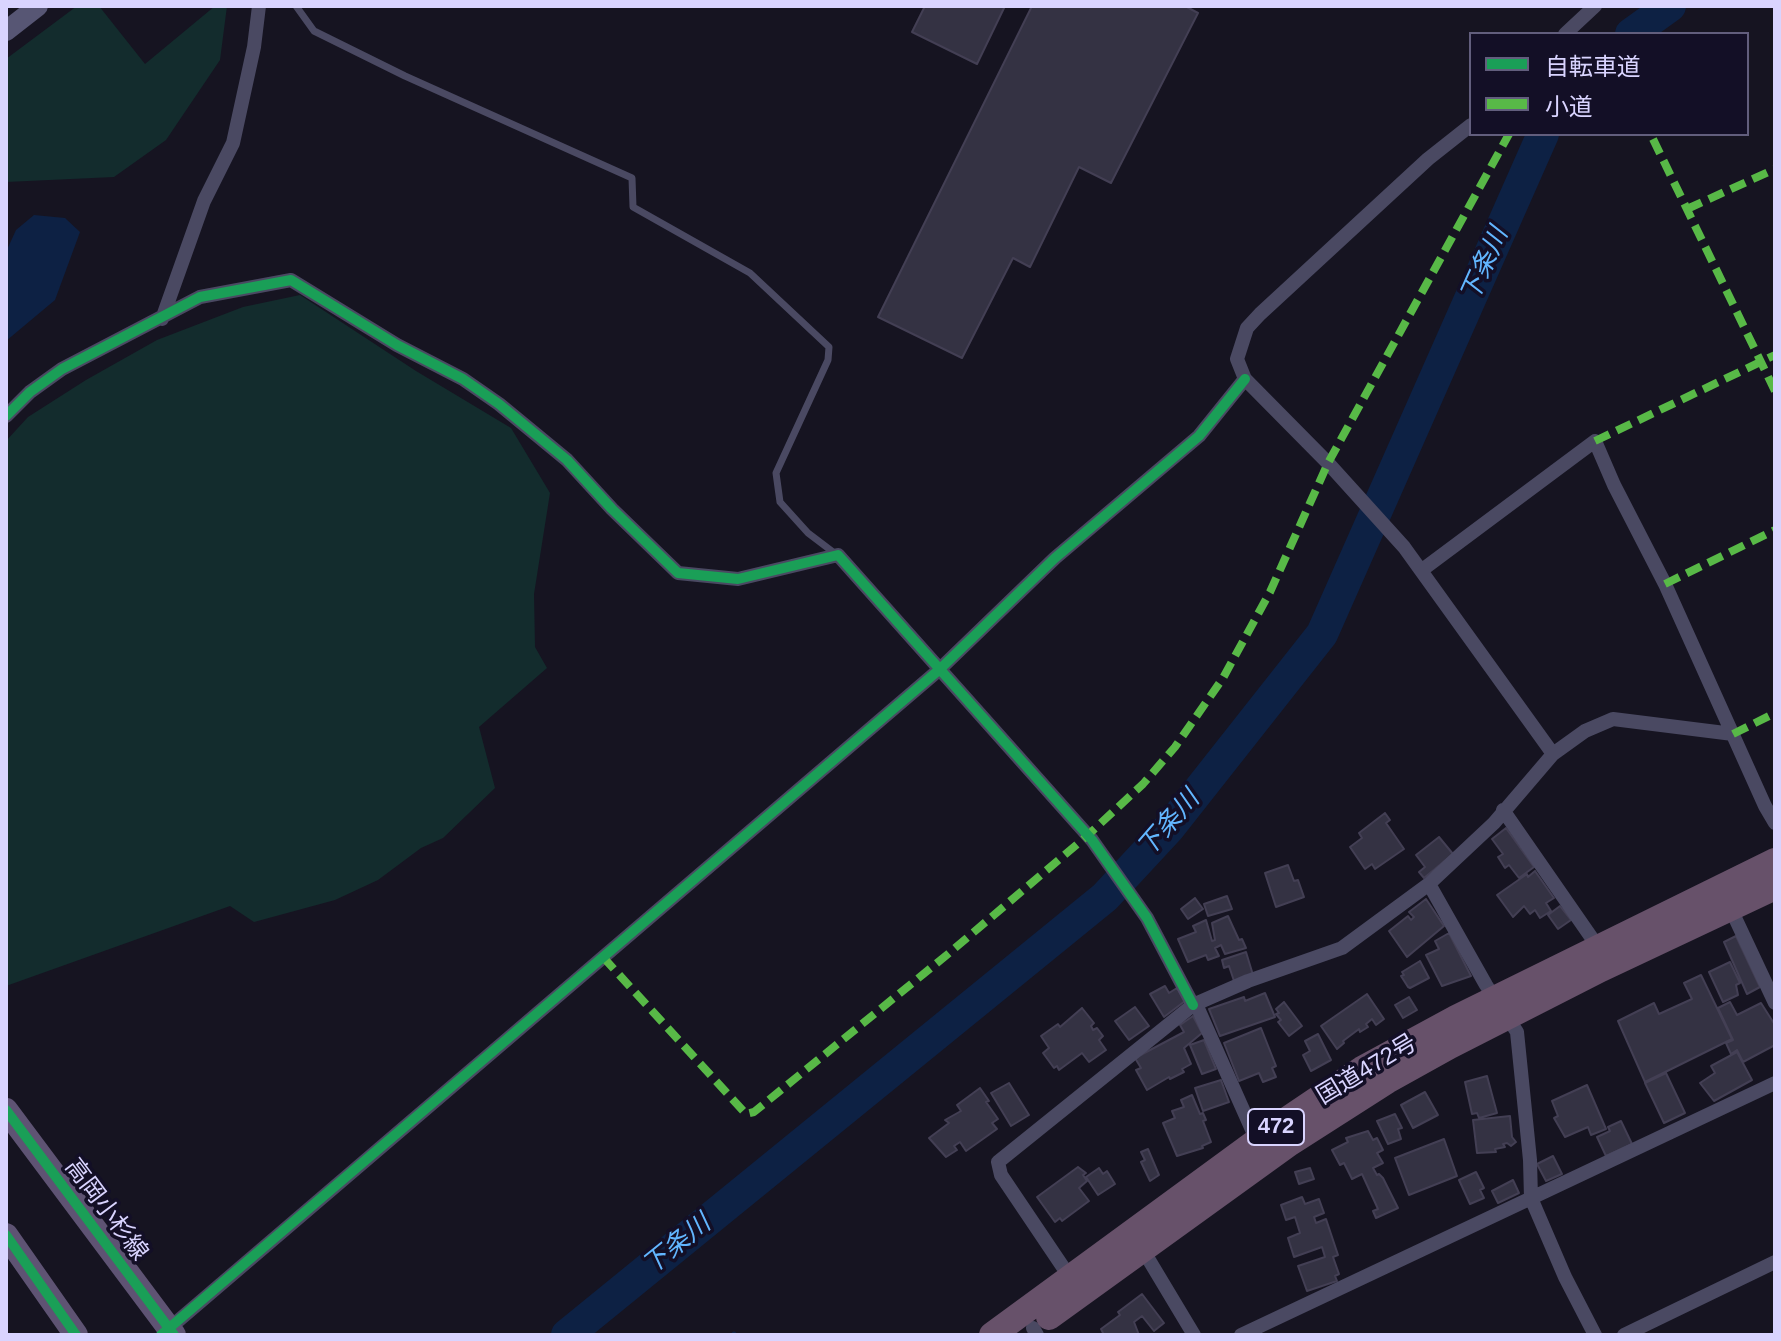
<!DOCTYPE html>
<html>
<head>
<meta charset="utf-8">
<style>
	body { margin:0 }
	#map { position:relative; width:1781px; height:1341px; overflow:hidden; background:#161421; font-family:Arial,"Noto Sans JP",sans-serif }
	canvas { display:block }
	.frame { position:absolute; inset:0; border:8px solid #d9d4ff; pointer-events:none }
	.legend { position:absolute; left:1469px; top:32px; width:280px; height:104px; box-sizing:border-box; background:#130f26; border:2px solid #625e7d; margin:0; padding:10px 14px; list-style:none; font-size:24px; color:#d9d4ff }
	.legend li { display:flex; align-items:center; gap:16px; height:40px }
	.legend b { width:40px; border:2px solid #625e7d }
</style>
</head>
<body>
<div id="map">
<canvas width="1781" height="1341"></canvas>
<div class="frame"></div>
<ul class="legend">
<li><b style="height:10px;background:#1a9f57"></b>自転車道</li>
<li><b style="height:10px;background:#58b947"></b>小道</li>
</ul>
</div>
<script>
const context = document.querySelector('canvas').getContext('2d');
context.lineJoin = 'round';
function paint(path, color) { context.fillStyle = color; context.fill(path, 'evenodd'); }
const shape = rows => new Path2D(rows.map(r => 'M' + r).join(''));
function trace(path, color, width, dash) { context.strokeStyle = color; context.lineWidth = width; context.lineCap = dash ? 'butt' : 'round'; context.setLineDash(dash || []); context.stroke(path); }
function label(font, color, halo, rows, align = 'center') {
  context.font = font + ' Arial,"Noto Sans JP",sans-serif'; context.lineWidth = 7; context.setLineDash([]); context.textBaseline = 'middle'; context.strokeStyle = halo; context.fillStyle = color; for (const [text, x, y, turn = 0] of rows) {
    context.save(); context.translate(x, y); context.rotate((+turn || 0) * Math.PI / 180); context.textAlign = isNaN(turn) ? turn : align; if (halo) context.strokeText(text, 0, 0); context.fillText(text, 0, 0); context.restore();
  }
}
paint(shape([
	[77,6,99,6,145,64,215,6,227,6,220,60,166,140,114,177,6,182,6,59],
	[300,295,416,371,511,428,550,493,534,594,535,647,547,668,479,727,495,788,443,838,421,848,378,880,335,900,254,922,230,906,6,986,6,441,28,417,86,380,157,340,243,307]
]), '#132c2d');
paint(shape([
	[34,215,65,218,80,232,55,300,6,341,6,252,16,230]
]), '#0d2144');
trace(shape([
	[734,1334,734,1335]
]), '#0d2144', 5);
trace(shape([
	[1631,34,1670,6],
	[567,1335,1105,897,1169,828,1322,634,1543,134]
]), '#0d2144', 32);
const building = shape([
	[925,6,1005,6,977,64,912,32,925,6],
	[1032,6,1185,6,1198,13,1111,183,1079,167,1030,267,1013,258,962,358,878,317,1032,6],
	[1385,813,1390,820,1386,823,1404,849,1375,869,1372,864,1365,869,1350,847,1362,838,1359,833,1385,813],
	[1506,828,1534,867,1519,878,1509,865,1505,868,1498,857,1503,854,1492,839,1506,828],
	[1439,837,1453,854,1424,878,1419,872,1425,867,1416,855,1439,837],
	[1288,865,1294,881,1298,880,1304,897,1276,907,1265,873,1288,865],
	[1535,871,1554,898,1546,903,1551,911,1540,918,1535,910,1530,914,1524,906,1513,917,1497,895,1527,874,1528,877,1535,871],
	[1227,896,1232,909,1208,916,1204,904,1227,896],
	[1195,898,1203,909,1188,919,1181,909,1195,898],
	[1426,899,1444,926,1407,957,1389,931,1408,916,1411,920,1414,917,1409,912,1426,899],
	[1560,906,1571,920,1558,929,1548,915,1560,906],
	[1228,916,1239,940,1242,939,1246,948,1225,954,1221,945,1215,948,1219,956,1208,960,1206,955,1188,962,1178,939,1196,932,1193,926,1206,920,1212,941,1215,940,1212,923,1228,916],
	[1449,933,1471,976,1442,986,1426,955,1439,949,1435,941,1449,933],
	[1736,936,1760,987,1747,994,1724,942,1736,936],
	[1246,952,1253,975,1234,981,1229,966,1224,968,1222,960,1246,952],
	[1420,961,1429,978,1410,988,1408,987,1401,976,1404,975,1402,972,1420,961],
	[1730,962,1740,983,1736,985,1738,995,1723,1002,1709,972,1730,962],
	[1701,975,1732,1039,1645,1082,1618,1021,1654,1003,1659,1014,1692,999,1684,983,1701,975],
	[1165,986,1169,993,1177,988,1185,1001,1164,1017,1150,994,1165,986],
	[1265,993,1275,1017,1220,1036,1209,1009,1244,997,1245,1001,1265,993],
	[1367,994,1384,1019,1376,1025,1372,1019,1366,1024,1368,1027,1360,1032,1359,1029,1343,1041,1344,1043,1337,1049,1321,1026,1367,994],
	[1409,997,1417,1010,1403,1018,1395,1005,1409,997],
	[1284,1002,1302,1026,1289,1036,1278,1022,1281,1020,1276,1014,1279,1013,1276,1009,1284,1002],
	[1730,1002,1737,1015,1761,1003,1775,1025,1775,1045,1743,1062,1737,1050,1731,1054,1726,1043,1733,1040,1718,1008,1730,1002],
	[1135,1007,1149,1026,1129,1040,1115,1021,1135,1007],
	[1082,1008,1094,1023,1091,1026,1093,1030,1097,1028,1103,1036,1099,1040,1106,1050,1089,1062,1082,1053,1059,1070,1057,1066,1054,1068,1043,1053,1049,1048,1041,1036,1058,1024,1060,1027,1082,1008],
	[1193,1016,1202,1033,1184,1048,1191,1064,1182,1069,1184,1072,1170,1079,1169,1077,1147,1090,1136,1070,1141,1068,1135,1058,1184,1032,1180,1025,1193,1016],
	[1261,1028,1276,1066,1272,1068,1276,1077,1263,1082,1259,1073,1239,1081,1224,1043,1261,1028],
	[1318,1034,1331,1060,1311,1071,1303,1055,1310,1051,1305,1041,1318,1034],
	[1204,1040,1216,1069,1202,1074,1190,1045,1204,1040],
	[1737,1052,1752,1080,1714,1101,1700,1083,1715,1073,1711,1066,1737,1052],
	[1666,1073,1685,1113,1664,1123,1645,1083,1666,1073],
	[1487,1076,1497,1113,1479,1118,1477,1113,1472,1114,1465,1082,1487,1076],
	[1221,1080,1229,1102,1203,1111,1195,1088,1221,1080],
	[1009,1083,1029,1115,1011,1126,991,1093,1009,1083],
	[1587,1085,1606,1129,1591,1135,1588,1127,1565,1137,1554,1118,1558,1116,1552,1101,1587,1085],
	[980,1088,989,1101,986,1102,998,1119,992,1123,997,1129,966,1151,960,1142,954,1146,957,1150,946,1157,929,1138,949,1123,945,1120,961,1111,957,1105,980,1088],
	[1425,1092,1438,1115,1413,1128,1401,1105,1425,1092],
	[1192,1095,1200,1114,1203,1113,1206,1120,1203,1121,1211,1142,1202,1146,1203,1148,1177,1156,1163,1123,1175,1118,1172,1111,1184,1107,1181,1100,1192,1095],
	[1395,1114,1402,1128,1398,1129,1401,1139,1388,1144,1377,1121,1395,1114],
	[1510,1116,1512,1137,1516,1142,1511,1146,1507,1143,1503,1144,1505,1147,1495,1149,1496,1152,1477,1153,1473,1120,1510,1116],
	[1621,1121,1632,1144,1606,1156,1597,1137,1610,1131,1608,1127,1621,1121],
	[1368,1131,1373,1140,1377,1138,1383,1150,1377,1153,1383,1163,1373,1168,1377,1175,1379,1174,1383,1178,1398,1208,1376,1218,1373,1211,1378,1209,1362,1174,1352,1179,1344,1163,1340,1165,1332,1150,1348,1142,1346,1138,1368,1131],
	[1444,1139,1457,1176,1409,1195,1395,1158,1444,1139],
	[1148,1149,1159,1175,1150,1181,1141,1162,1145,1160,1141,1152,1148,1149],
	[1553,1156,1562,1174,1546,1181,1537,1164,1553,1156],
	[1078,1167,1086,1173,1083,1175,1087,1181,1079,1188,1089,1201,1062,1221,1060,1218,1055,1222,1037,1197,1078,1167],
	[1099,1168,1103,1174,1107,1171,1115,1184,1098,1195,1086,1177,1099,1168],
	[1310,1168,1314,1179,1299,1184,1295,1172,1310,1168],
	[1476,1172,1484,1188,1480,1190,1484,1198,1470,1204,1459,1180,1476,1172],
	[1513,1180,1519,1193,1498,1203,1492,1191,1513,1180],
	[1302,1197,1305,1204,1319,1199,1324,1213,1314,1217,1316,1223,1326,1219,1338,1255,1333,1257,1339,1274,1335,1276,1337,1281,1307,1291,1298,1266,1325,1257,1322,1247,1294,1257,1288,1238,1300,1233,1295,1217,1286,1220,1281,1205,1302,1197],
	[1142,1294,1164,1323,1154,1331,1142,1316,1134,1322,1139,1335,1104,1335,1101,1329,1120,1315,1118,1312,1142,1294]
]);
paint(building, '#343243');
trace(building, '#433f54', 2);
trace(shape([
	[296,6,314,31,405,76,632,178,633,207,750,273,829,347,828,360,776,473,780,502,808,533,837,555]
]), '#4a4962', 7);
trace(shape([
	[1565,34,1595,6],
	[1471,125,1428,159,1260,314,1247,328,1237,359,1245,379,1328,463,1404,547,1553,754],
	[162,319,204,201,233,143,254,47,259,6],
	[6,416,30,392,62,369,200,297,291,280,397,345,463,379,499,404,567,460,612,509,678,573,738,579,838,555,1092,840,1147,918,1193,1005],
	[1422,570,1595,441,1614,485,1665,584,1765,806,1775,823],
	[1503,810,1598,947],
	[1429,884,1486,985,1517,1032,1530,1160,1531,1198,1565,1277,1595,1335],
	[1729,905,1775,1003],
	[1196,1004,1257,1141],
	[1143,1250,1194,1335],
	[1071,1279,1001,1175,998,1162,1193,1005,1248,981,1342,948,1429,884,1494,823,1553,754,1585,731,1613,719,1733,734],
	[1033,1328,1037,1335],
	[165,1332,940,669,1055,558,1199,436,1245,379],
	[1241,1335,1775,1083],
	[1624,1335,1775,1262]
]), '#4a4962', 14);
trace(shape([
	[6,31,38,6]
]), '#575674', 20);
trace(shape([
	[6,1110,174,1335],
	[6,1235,76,1335]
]), '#5e5373', 24);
trace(shape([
	[1049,1317,1290,1143,1387,1081,1450,1046,1601,969,1775,887],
	[992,1335,1276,1127,1362,1069,1456,1018,1775,861]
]), '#67516a', 26);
trace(shape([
	[1653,139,1775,391],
	[1687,209,1775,169],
	[1595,441,1775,355],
	[1665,584,1775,530],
	[1733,734,1775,713],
	[603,957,746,1114,754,1112,948,954,1088,835,1143,784,1175,747,1223,678,1270,592,1328,463,1509,134]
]), '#58b947', 8, [16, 8]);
trace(shape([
	[6,416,30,392,62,369,200,297,291,280,397,345,463,379,499,404,567,460,612,509,678,573,738,579,838,555,1092,840,1147,918,1193,1005],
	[6,1110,174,1335],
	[6,1235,76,1335],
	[161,1335,940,669,1055,558,1199,436,1245,379]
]), '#1a9f57', 10);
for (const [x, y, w] of [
	[1276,1127,56]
]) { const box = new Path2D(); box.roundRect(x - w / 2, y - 18, w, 36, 6); context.fillStyle = '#130f26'; context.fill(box); trace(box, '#d9d4ff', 2); }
label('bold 22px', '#d9d4ff', null, [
	["472",1276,1127]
]);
label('24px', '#d9d4ff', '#130f26', [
	["国道472号",1367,1070,-31],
	["高岡小杉線",106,1210,53]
]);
label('italic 26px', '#62b6ff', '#130f26', [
	["下条川",1485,265,-66],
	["下条川",1169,824,-49],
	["下条川",677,1245,-39]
]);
</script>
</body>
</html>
